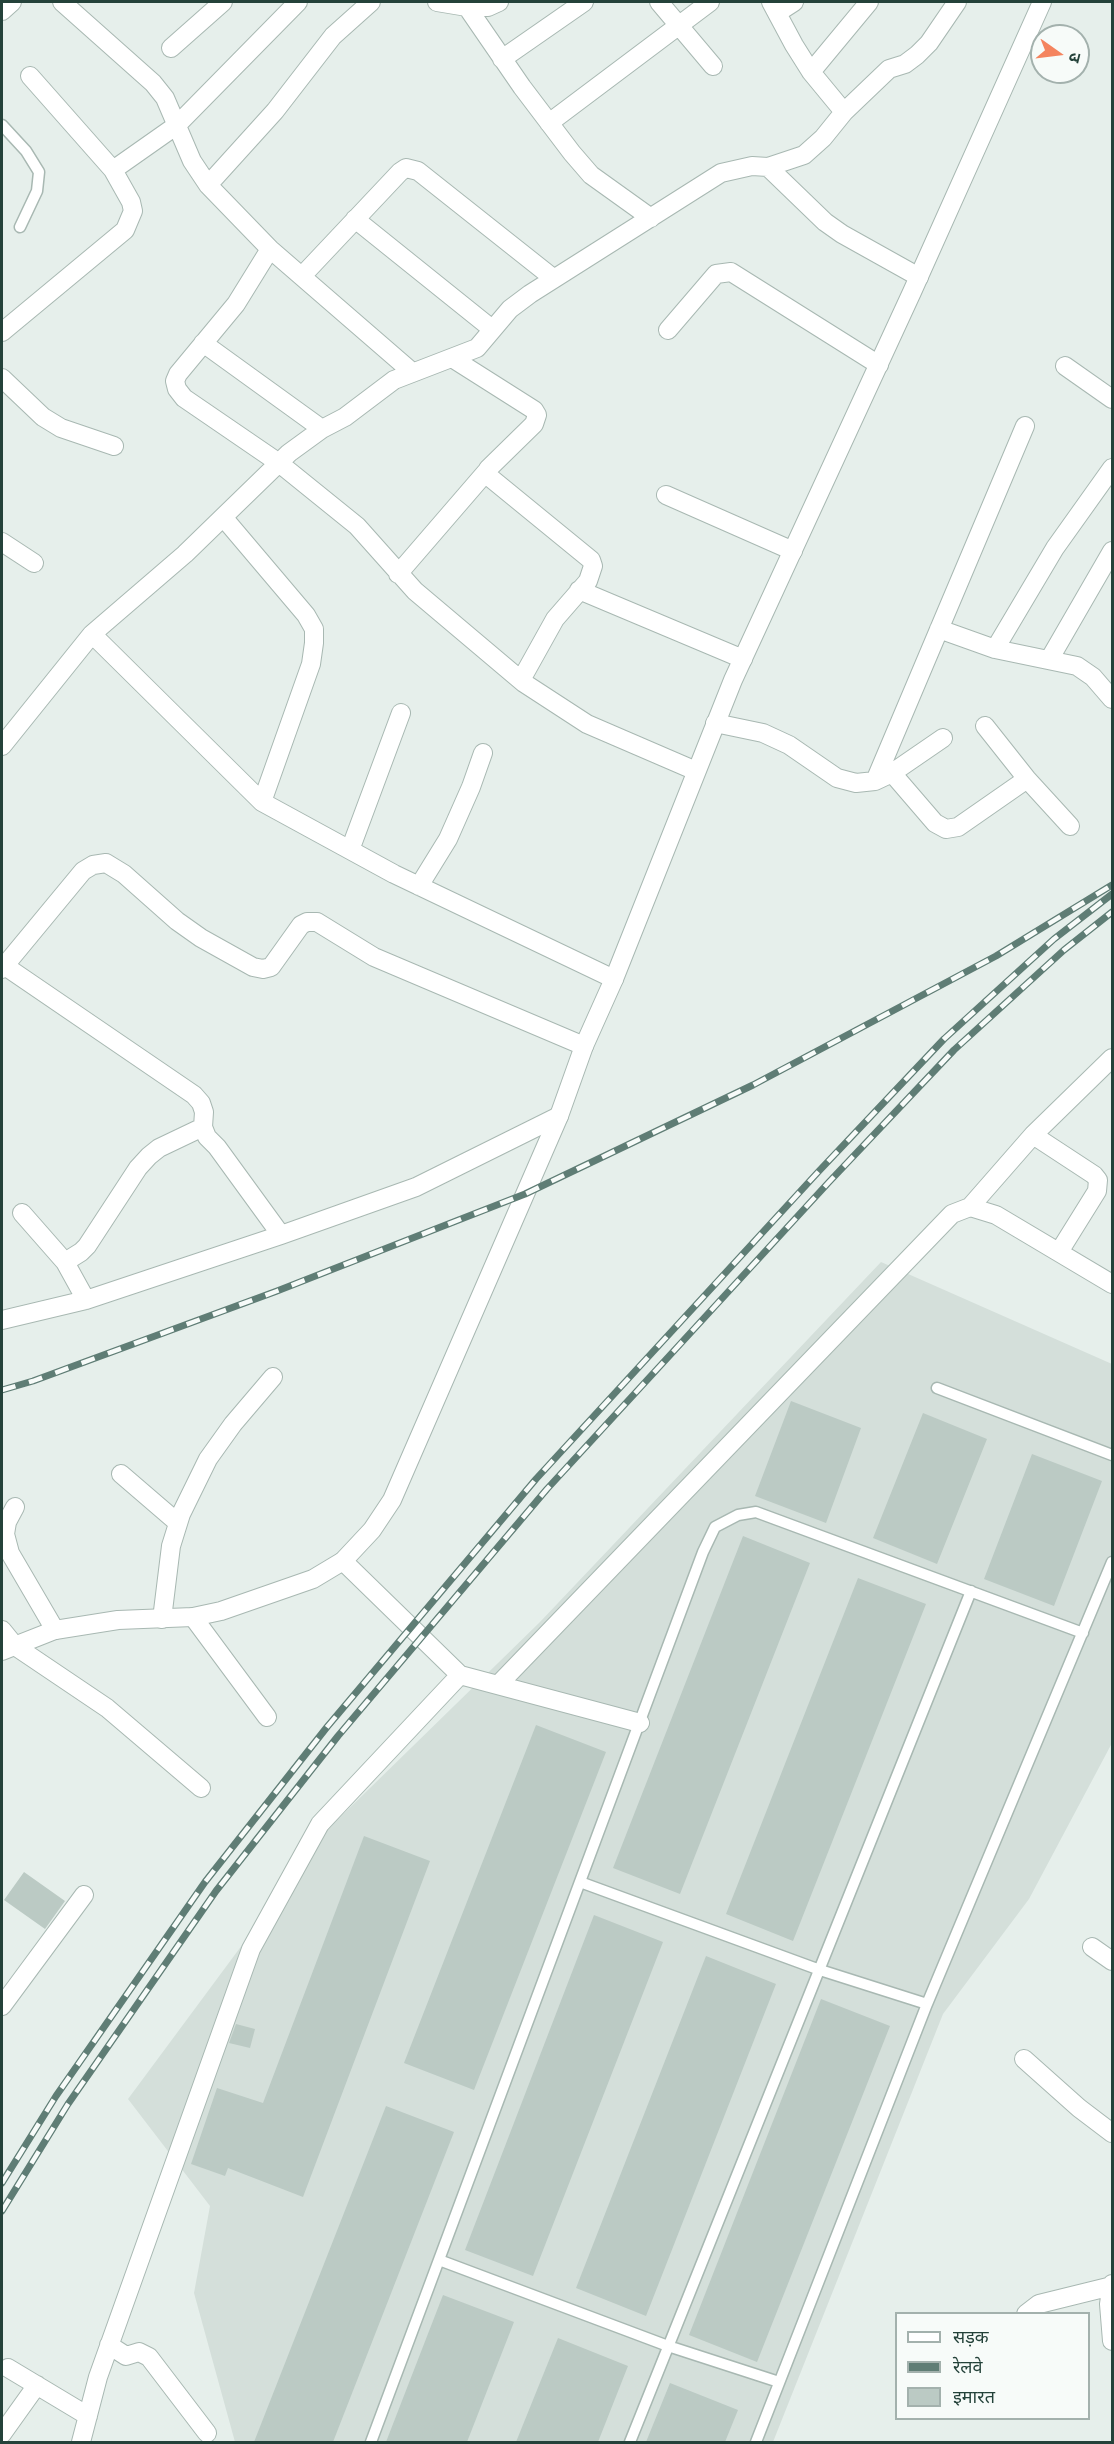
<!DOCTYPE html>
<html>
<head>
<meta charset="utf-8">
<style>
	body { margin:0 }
	#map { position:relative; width:1114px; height:2444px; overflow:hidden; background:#e6efeb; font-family:"PT Sans Narrow","Noto Sans Devanagari",sans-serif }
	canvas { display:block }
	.frame { position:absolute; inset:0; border:3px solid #24423a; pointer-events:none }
	.legend { position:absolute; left:895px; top:2312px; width:195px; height:108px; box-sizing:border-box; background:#f7fbf9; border:2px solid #a3b1ad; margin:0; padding:8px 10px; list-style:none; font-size:18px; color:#24423a }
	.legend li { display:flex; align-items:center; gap:12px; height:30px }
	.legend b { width:30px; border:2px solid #a3b1ad }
	.north { position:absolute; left:1030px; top:24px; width:60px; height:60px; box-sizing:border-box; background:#f7fbf9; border:2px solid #a3b1ad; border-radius:50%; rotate:104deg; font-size:16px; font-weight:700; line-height:24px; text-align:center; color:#24423a }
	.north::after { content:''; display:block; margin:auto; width:21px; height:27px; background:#f4845f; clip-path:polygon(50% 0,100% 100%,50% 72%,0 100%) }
</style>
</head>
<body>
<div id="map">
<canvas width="1114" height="2444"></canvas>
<div class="frame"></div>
<ul class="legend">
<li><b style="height:8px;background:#fff"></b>सड़क</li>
<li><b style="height:8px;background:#5f7d75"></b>रेलवे</li>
<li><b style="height:16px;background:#bbcac4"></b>इमारत</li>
</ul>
<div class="north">उ</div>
</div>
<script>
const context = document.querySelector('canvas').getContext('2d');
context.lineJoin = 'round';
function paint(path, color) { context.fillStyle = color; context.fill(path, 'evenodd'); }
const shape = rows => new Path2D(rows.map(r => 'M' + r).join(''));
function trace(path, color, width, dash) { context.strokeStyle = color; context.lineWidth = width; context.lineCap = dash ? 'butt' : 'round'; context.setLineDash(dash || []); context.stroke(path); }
paint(shape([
	[881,1262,1112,1364,1112,1743,1029,1899,943,2014,773,2442,235,2442,194,2293,210,2206,128,2099,328,1829,540,1622]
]), '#d4dfda');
paint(shape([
	[791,1401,861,1428,826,1523,755,1496],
	[923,1413,987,1439,937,1564,873,1538],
	[1032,1454,1102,1481,1054,1606,984,1579],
	[743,1536,810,1563,680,1894,613,1868],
	[858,1578,926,1604,793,1941,726,1914],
	[536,1725,606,1752,474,2090,404,2063],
	[364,1836,430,1861,303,2197,228,2168,225,2176,191,2164,217,2088,263,2103],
	[24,1872,65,1901,45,1929,4,1900],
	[594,1915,663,1942,533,2276,465,2250],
	[706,1956,776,1984,646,2316,576,2288],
	[821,1999,890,2026,757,2362,689,2335],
	[236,2024,255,2029,250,2048,229,2043],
	[386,2106,454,2132,333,2442,254,2442],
	[443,2295,514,2322,467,2442,386,2442],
	[558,2338,628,2366,598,2442,516,2442],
	[670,2383,738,2410,725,2442,646,2442]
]), '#bbcac4');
const service = shape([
	[2,125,26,151,39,172,37,191,20,227],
	[937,1388,1112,1455],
	[580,1882,820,1970,927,2004],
	[439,2260,668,2346,779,2382],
	[371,2442,703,1552,715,1527,738,1515,756,1512,1083,1633],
	[630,2442,971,1591],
	[756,2442,927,2004,1112,1562]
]);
const minor = shape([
	[62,2,153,83,165,98,192,161,208,185,270,249,412,372],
	[437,2,467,7,488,7,499,2],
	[659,2,713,66],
	[771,2,794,45,811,72,844,112],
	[467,7,522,87,572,153,591,175,651,218],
	[2,11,12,2],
	[777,13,794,2],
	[171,48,223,2],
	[502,59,584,2],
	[811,72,869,2],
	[549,123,710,2],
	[768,167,825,222,842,234,919,277],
	[113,170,177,125,298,2],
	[208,185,275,111,333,36,371,2],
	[355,219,492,329],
	[270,249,236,304,178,374,175,381,177,389,184,398,279,463,357,526,415,591,524,683,587,724,696,771],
	[302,276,400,172,406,168,418,171,553,278],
	[668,330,716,274,731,272,879,365],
	[2,332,125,230,133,211,131,202,113,170,30,76],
	[203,343,322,429],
	[452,358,534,410,537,415,534,424,488,469,487,475,591,560,593,566,588,581,555,619,521,680],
	[1065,366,1112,399],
	[2,378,43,417,61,428,114,446],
	[666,495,793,551],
	[223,517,306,615,314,629,314,643,311,664,262,802],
	[2,542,34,563],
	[398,574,486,472],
	[579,590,743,659],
	[939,629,995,649,1077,666,1093,677,1112,699],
	[92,634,185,554,289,453,322,429,345,417,394,380,477,348,510,309,530,294,721,173,752,166,768,167,804,155,823,138,844,112,889,69,905,64,917,55,929,43,957,2],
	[995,649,1055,548,1112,468],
	[1049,660,1112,551],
	[715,723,763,733,789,745,837,778,856,783,875,781,892,773,943,738],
	[985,726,1027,779,1070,826],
	[2,746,92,634,262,802,394,874,614,979],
	[892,773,935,823,946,829,958,827,1027,779],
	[875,781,1025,426],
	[350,850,401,713],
	[419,886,448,839,471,787,483,753],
	[2,964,194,1095,201,1103,204,1112,203,1127,207,1137,217,1147,281,1235],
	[2,969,83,871,93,865,106,863,124,874,177,921,201,938,253,967,263,969,271,967,301,925,307,922,317,922,374,957,584,1046],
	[1033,1135,1094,1175,1098,1180,1097,1191,1059,1252],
	[970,1207,1033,1135,1112,1058],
	[22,1213,65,1262,86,1300],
	[65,1262,81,1252,87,1246,138,1168,149,1156,159,1148,203,1127],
	[2,1320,86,1300,281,1235,416,1187,559,1116],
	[121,1474,178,1523],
	[15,1507,7,1522,5,1534,10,1553,55,1630],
	[343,1561,460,1675,640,1723],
	[193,1617,267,1717],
	[162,1619,171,1546,181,1514,208,1459,233,1424,273,1377],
	[2,1630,15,1646,107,1708,201,1788],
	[498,1685,952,1214,970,1207,996,1215,1112,1284],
	[1092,1947,1112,1961],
	[2,2006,84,1895],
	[1024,2059,1079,2108,1112,2133],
	[1112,2284,1109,2304,1112,2341],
	[1026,2314,1039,2304,1112,2286],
	[109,2345,126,2356,139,2352,149,2357,207,2433],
	[8,2368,88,2416],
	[2,2434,37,2385],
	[81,2442,98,2377,251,1949,320,1824,460,1675]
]);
const tertiary = shape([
	[2,1651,55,1630,118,1620,193,1617,221,1611,313,1579,343,1561,372,1530,392,1500,559,1116,584,1046,614,979,733,680,912,292,1042,2]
]);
trace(service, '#a8b8b2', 13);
trace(minor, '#a8b8b2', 20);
trace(tertiary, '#a8b8b2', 20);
trace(service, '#fff', 10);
trace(minor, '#fff', 18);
trace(tertiary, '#fff', 18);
const rail = shape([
	[2,1390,33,1381,277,1291,525,1194,753,1085,996,956,1112,885],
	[2,2183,56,2096,205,1882,327,1727,536,1479,819,1171,944,1039,1054,939,1112,894],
	[2,2211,68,2104,216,1891,338,1736,547,1489,829,1182,954,1050,1064,950,1112,912]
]);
trace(rail, '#5f7d75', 7);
trace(rail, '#f7fbf9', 4.5, [14]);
</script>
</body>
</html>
